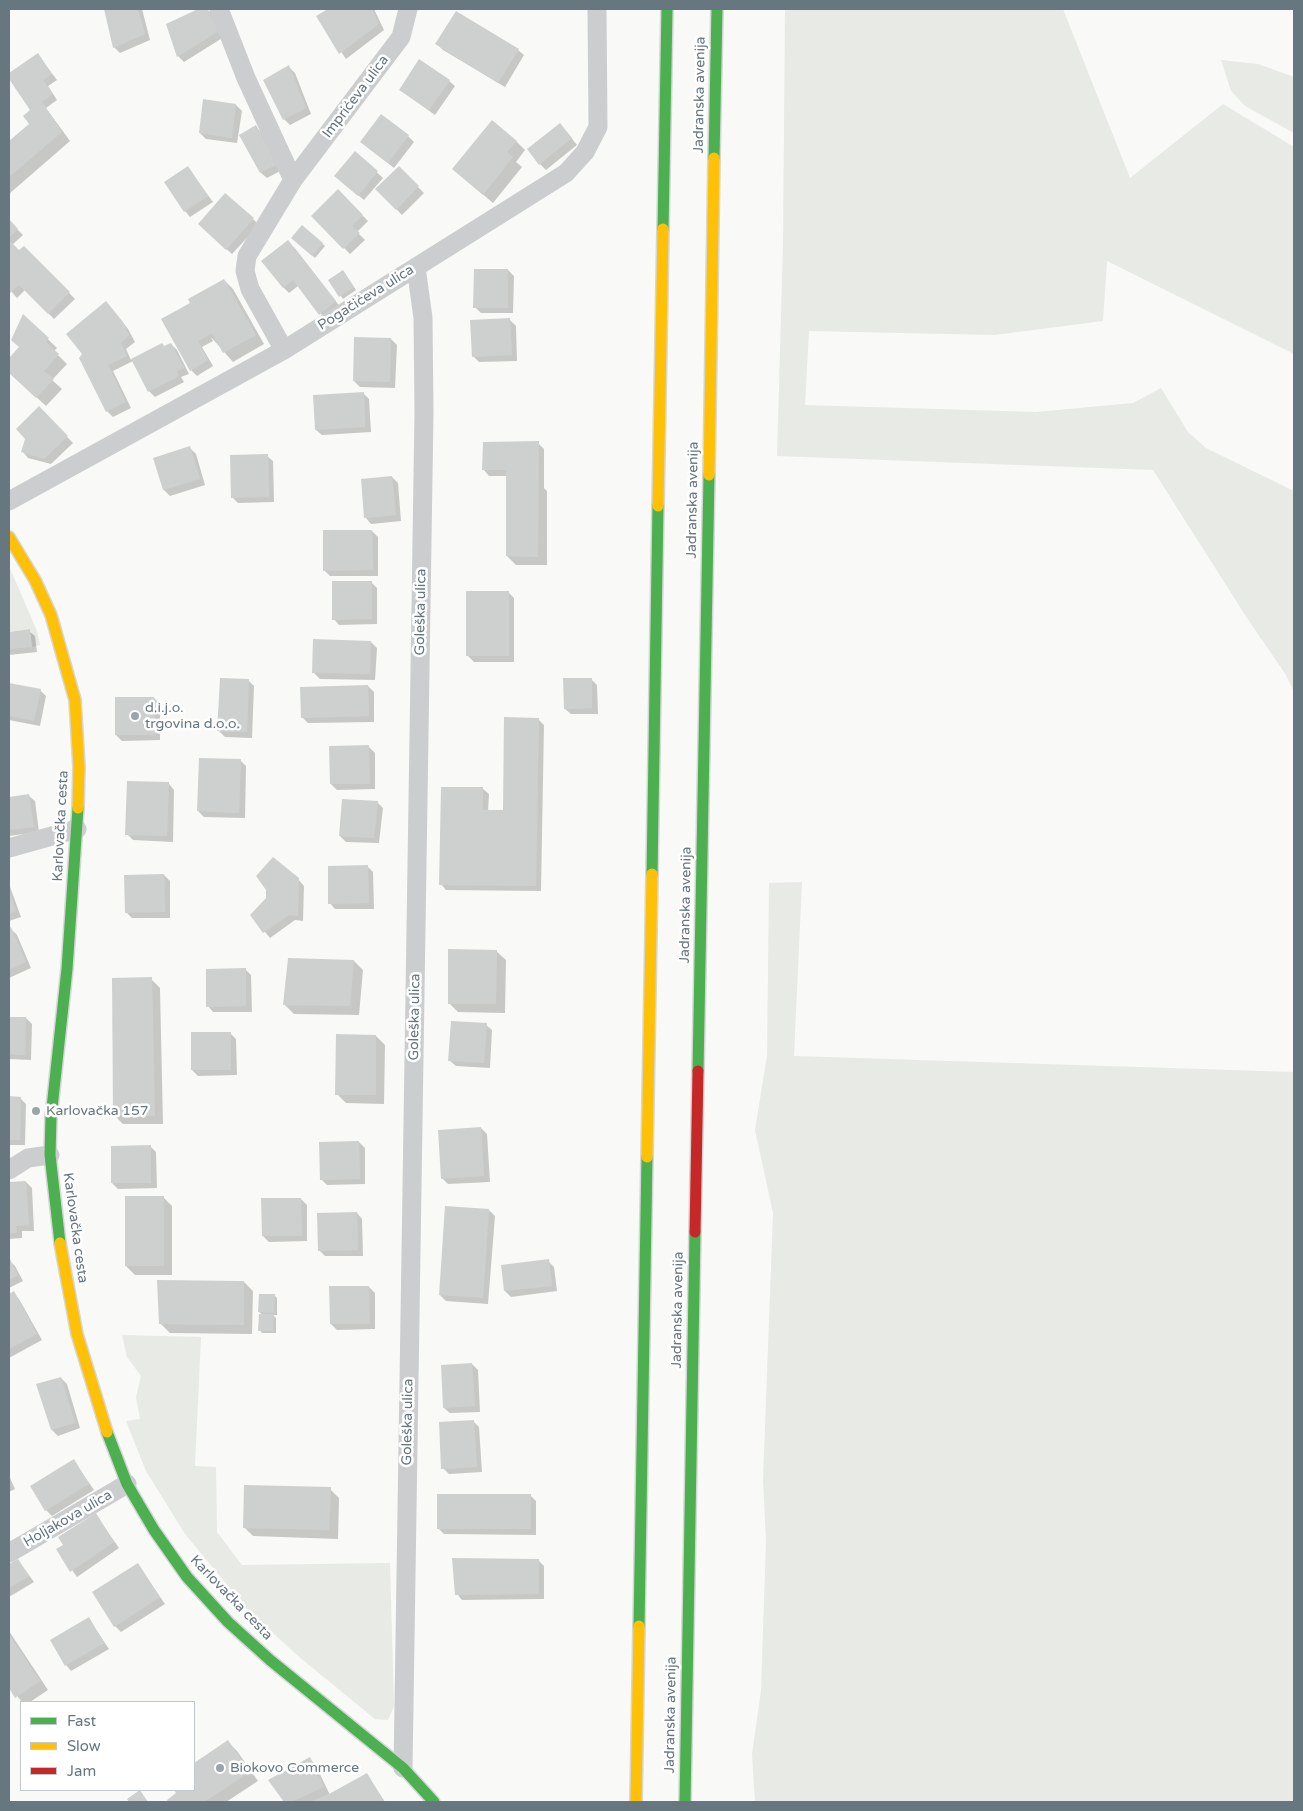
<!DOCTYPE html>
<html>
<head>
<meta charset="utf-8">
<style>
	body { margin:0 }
	#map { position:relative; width:1303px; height:1811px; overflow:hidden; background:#f9f9f8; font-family:"Varela Round",sans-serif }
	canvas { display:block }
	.frame { position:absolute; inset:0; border:10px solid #67777f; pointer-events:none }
	.legend { position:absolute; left:20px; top:1701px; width:175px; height:90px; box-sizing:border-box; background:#fff; border:1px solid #c2c9cc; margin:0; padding:6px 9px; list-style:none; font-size:15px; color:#67777f }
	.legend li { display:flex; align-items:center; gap:10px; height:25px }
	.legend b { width:25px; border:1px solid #c2c9cc }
</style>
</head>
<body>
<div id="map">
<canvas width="1303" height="1811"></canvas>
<div class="frame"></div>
<ul class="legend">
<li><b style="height:6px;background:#4caf50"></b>Fast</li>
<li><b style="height:6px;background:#ffc107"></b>Slow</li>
<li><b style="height:6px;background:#c62828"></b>Jam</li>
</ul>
</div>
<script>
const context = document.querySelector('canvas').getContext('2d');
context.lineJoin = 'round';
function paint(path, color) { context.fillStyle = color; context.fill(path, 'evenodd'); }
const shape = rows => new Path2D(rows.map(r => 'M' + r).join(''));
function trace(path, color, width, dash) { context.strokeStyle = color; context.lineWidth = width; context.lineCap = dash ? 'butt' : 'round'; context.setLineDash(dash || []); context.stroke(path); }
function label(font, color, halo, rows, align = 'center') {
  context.font = font + ' "Varela Round",sans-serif'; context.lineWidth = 5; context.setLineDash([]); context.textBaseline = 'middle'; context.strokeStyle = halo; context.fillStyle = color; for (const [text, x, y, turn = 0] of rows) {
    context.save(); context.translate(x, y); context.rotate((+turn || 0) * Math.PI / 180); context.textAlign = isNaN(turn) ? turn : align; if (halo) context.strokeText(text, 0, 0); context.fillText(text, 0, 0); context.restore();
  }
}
paint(shape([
	[785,9,1063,9,1130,178,1223,104,1294,147,1294,354,1107,261,1103,321,995,335,809,331,805,405,1036,412,1133,403,1161,388,1188,432,1206,448,1294,491,1294,692,1286,675,1247,618,1153,470,777,456,783,245],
	[1221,60,1258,64,1294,77,1294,133,1245,106,1231,91],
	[9,566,37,631,40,645,32,647,30,629,9,632],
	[802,882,794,1056,1294,1072,1294,1802,755,1802,752,1754,761,1691,766,1541,763,1480,773,1213,755,1130,767,1056,769,883],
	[122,1335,201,1337,195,1466,216,1467,217,1532,242,1565,390,1563,394,1706,388,1720,375,1719,298,1656,248,1610,185,1534,146,1471,126,1421,140,1419,136,1397,141,1376,127,1357]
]), '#e8eae6');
paint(shape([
	[105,9,142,9,150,40,120,53,114,47],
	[201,9,207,9,211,13,224,37,184,62,178,56,167,25],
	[331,9,374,9,384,30,346,59,318,17],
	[437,44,518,50,524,55,505,87,443,50],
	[38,55,57,80,48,86,57,100,46,108,70,141,9,194,9,143,31,124,31,109,9,75],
	[289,67,295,73,311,114,290,125,284,119],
	[449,81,455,86,435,115,400,90],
	[204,101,236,105,242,111,237,143,206,139,200,133],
	[256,127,262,133,282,170,267,178,261,173,241,136],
	[566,131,577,145,546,170,540,164],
	[408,136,414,142,394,168,368,148],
	[516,141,525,150,516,162,522,167,493,203,453,169],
	[356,153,383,178,364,200,342,182],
	[188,168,213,202,190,217,185,211],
	[399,168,424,193,402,215,377,189],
	[338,191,368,221,357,232,365,240,350,254,313,216],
	[253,219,259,225,232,254,205,230],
	[9,221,23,235,12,245,19,252,24,247,75,299,54,319,25,290,17,298,9,289],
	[303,227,325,246,315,258,293,238],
	[294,247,341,308,326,320,298,286,289,293,283,287],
	[508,270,514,276,513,313,481,313,475,307],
	[345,274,356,290,343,299,330,280],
	[224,280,233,289,264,344,233,362,211,337,213,341,202,347,213,366,197,376,191,370,192,303],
	[112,309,128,329,135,342,126,349,131,360,162,344,165,347,171,344,177,350,189,374,181,377,184,382,155,397,149,391,133,361,113,371,131,408,113,417,107,411,81,358],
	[24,316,57,348,54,351,67,364,52,380,62,389,46,406,9,372,9,360,20,348],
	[510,320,516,326,517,361,479,362,473,356],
	[391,339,397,345,395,388,360,387,354,381],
	[363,393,369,399,371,432,322,435,316,430],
	[39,408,73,443,51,464,28,458,23,452],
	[538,443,544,449,544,488,547,491,547,565,516,565,507,556,507,476,489,476,484,470],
	[190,448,196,454,205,485,170,496,164,490,155,459],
	[267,456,273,461,274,502,238,503,232,497],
	[392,477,398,483,401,521,371,524,366,518],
	[372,531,378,537,378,576,330,576,324,570],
	[371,582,377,588,377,624,339,625,334,619],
	[508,592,514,598,514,662,474,662,468,656],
	[29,631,35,636,37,652,9,655,9,633],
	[371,642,377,648,375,680,320,679,314,673],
	[591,679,597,685,598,714,571,714,565,709],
	[249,681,254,686,252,738,225,737,219,731],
	[9,684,40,690,46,696,40,726,9,720],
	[368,686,374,692,374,722,308,723,302,717],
	[154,698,160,704,160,740,122,741,116,735],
	[538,719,544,725,541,891,446,890,441,884,483,789,489,794,488,812,504,812],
	[369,747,375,753,375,789,337,790,331,784],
	[240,760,246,766,245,818,204,817,198,811],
	[169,784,174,790,173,842,133,840,127,834],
	[29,796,35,801,39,832,9,836,9,798],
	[377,802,383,808,379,843,346,842,340,836],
	[367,866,373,872,374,909,335,909,330,903],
	[164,875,170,881,170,918,132,918,126,912],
	[298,879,304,886,303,921,295,920,270,938,251,915,268,898],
	[9,884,21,917,9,921],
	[11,929,17,935,31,968,9,978,9,930],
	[496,951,506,960,505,1013,458,1012,449,1003],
	[354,961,363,970,359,1015,294,1014,285,1005],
	[246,970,251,975,252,1012,213,1012,208,1006],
	[151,979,160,988,163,1124,123,1124,114,1115],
	[9,1018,26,1018,32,1024,31,1060,9,1059],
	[486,1025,492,1030,490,1068,456,1066,450,1061],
	[230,1033,236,1039,237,1075,198,1076,192,1070],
	[376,1036,385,1045,384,1104,346,1103,337,1094],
	[9,1098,20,1098,26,1104,25,1145,9,1145],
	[481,1128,487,1134,490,1182,448,1184,442,1178],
	[359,1142,365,1148,365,1184,327,1185,321,1179],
	[150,1146,156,1152,157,1188,118,1189,112,1183],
	[26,1182,32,1188,34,1231,22,1231,22,1238,9,1239,9,1183],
	[163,1197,172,1206,172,1275,135,1275,126,1266],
	[301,1199,307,1205,307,1241,269,1242,263,1236],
	[489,1210,495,1216,488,1304,446,1301,440,1295],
	[357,1213,362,1219,363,1256,325,1256,319,1250],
	[9,1260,15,1266,23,1281,9,1288],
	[548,1261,554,1267,557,1291,511,1297,505,1291,502,1266],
	[244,1282,253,1291,252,1334,170,1333,161,1324],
	[369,1287,375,1293,375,1329,337,1330,331,1324],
	[14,1293,19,1299,42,1340,9,1358,9,1296],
	[274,1295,277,1298,277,1315,273,1315,276,1318,276,1333,262,1333,260,1330,263,1315,259,1312],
	[472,1364,478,1370,480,1412,450,1413,444,1408],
	[61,1378,67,1384,80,1428,58,1436,52,1430],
	[473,1421,479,1427,482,1472,449,1474,443,1468],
	[74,1461,94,1490,52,1516,46,1510],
	[9,1476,15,1489,9,1492],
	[330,1489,339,1498,338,1539,253,1536,244,1527],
	[530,1495,536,1501,536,1535,444,1534,438,1528],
	[96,1515,119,1548,77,1577,58,1550],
	[453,1559,538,1560,544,1566,544,1599,462,1600,457,1594],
	[18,1560,34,1582,9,1597,9,1566],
	[138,1565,165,1604,121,1632,115,1626],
	[89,1619,109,1649,71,1671,66,1665],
	[9,1631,48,1690,30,1702,22,1702,9,1686],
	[228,1742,237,1751,258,1781,226,1802,170,1802,168,1800,178,1794,175,1790,194,1790,194,1765],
	[309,1758,315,1764,330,1795,367,1774,385,1802,286,1802,270,1781]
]), '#0003');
paint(shape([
	[104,9,138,9,145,34,113,48],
	[198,9,207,9,219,31,177,57,166,24],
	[328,9,372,9,379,24,339,54,316,16],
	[456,11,519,49,498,83,435,44],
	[38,53,52,74,43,80,53,94,42,102,62,132,9,177,9,141,29,124,23,116,30,110,9,79,9,73],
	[419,59,450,80,429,110,399,90],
	[289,65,306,108,283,120,263,80],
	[203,99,236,104,232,138,199,133],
	[381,114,409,135,388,163,360,142],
	[492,120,517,141,507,152,513,157,483,195,452,169],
	[560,123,572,138,539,165,527,149],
	[256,125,278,164,260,173,239,135],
	[355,151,378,171,358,196,334,176],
	[188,166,208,196,184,212,164,182],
	[399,166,419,186,396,210,375,189],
	[338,189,363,215,352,226,360,233,343,249,311,216],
	[225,193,254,218,226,250,198,224],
	[9,219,18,229,9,238],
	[302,225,323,243,312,256,291,238],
	[9,240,19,250,24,246,70,292,48,314,19,285,10,293,9,291],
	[288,240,336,301,319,315,293,280,283,288,261,261],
	[474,269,508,269,508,308,473,308],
	[343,270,354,287,339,297,328,280],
	[224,279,256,335,223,353,212,333,198,341,208,360,190,371,161,319,190,303,188,299],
	[106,301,123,322,129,335,121,343,127,356,108,365,126,402,106,412,79,358,82,354,66,334],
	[23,314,49,338,46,342,59,354,44,371,54,379,36,398,9,373,9,358,19,347,11,340],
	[510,318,512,355,472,357,470,320],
	[354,337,391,338,390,382,353,381],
	[162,343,164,346,171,343,184,368,177,371,179,376,148,392,131,359],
	[364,392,365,427,315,430,313,395],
	[39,406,68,436,44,459,21,452,25,439,16,429],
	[539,441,538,557,506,556,506,470,482,470,483,442],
	[190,446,200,479,163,490,153,458],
	[268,454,269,497,231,498,230,455],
	[392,476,396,515,364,518,361,479],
	[323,530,372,530,373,570,323,571],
	[332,581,372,581,372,619,332,620],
	[466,591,509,591,509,656,466,656],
	[30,629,32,647,9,649,9,632],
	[313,639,371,641,370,674,312,673],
	[220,678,249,679,247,732,217,731],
	[563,678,592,678,592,708,564,709],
	[9,683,41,689,34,721,9,716],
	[368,685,369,716,301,718,300,687],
	[115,697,154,697,155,735,115,735],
	[504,717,539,718,536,886,439,885,441,787,483,787,483,810,503,810],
	[369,745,370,784,330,784,329,746],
	[199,758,241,759,239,813,197,811],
	[127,781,169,782,167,836,125,835],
	[29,794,34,827,9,830,9,797],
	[342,799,378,801,374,838,339,836],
	[273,857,299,878,298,916,289,915,263,933,250,915,266,898,266,890,256,876],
	[368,865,369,903,328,904,328,866],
	[164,874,165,912,125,913,124,875],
	[9,891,16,911,9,914],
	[11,927,26,962,9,970,9,928],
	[448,949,497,950,496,1004,448,1004],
	[288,958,354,960,350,1006,283,1005],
	[246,968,246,1006,206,1007,206,969],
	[152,977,155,1116,113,1115,112,978],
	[9,1017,26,1017,25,1055,9,1054],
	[451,1021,487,1023,484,1063,448,1061],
	[191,1032,231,1032,231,1070,191,1070],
	[336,1034,376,1035,376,1095,335,1095],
	[9,1096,21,1097,20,1140,9,1140],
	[481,1127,484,1176,441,1179,438,1130],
	[359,1141,360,1179,320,1180,319,1142],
	[151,1145,151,1183,111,1183,111,1146],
	[26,1181,29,1225,16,1226,17,1233,9,1233,9,1182],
	[125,1196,164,1196,164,1266,125,1266],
	[261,1198,301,1198,302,1236,262,1236],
	[445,1206,489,1209,483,1298,439,1295],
	[357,1212,358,1250,318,1251,317,1213],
	[9,1257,18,1275,9,1280],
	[549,1259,552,1286,504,1291,501,1265],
	[157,1280,244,1281,244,1325,159,1324],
	[329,1286,369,1286,370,1324,330,1324],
	[14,1291,37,1334,9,1349,9,1294],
	[259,1294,275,1294,274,1313,258,1312],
	[259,1314,274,1314,273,1331,258,1331],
	[472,1363,475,1406,443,1408,441,1365],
	[61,1377,75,1423,51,1430,36,1384],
	[474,1420,477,1467,441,1469,439,1422],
	[74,1459,89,1484,45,1511,30,1486],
	[244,1485,331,1487,329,1530,243,1528],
	[437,1494,531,1494,531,1529,437,1529],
	[96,1513,114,1542,70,1572,56,1549,63,1545,58,1537],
	[452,1558,539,1559,539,1594,455,1595],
	[18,1559,29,1576,9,1588,9,1564],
	[138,1563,160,1597,114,1627,92,1592],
	[89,1617,104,1643,65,1666,50,1640],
	[9,1634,40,1681,15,1698,9,1688],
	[228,1740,250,1772,204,1802,168,1802,167,1800,176,1793,174,1790,194,1790,194,1763],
	[310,1757,324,1787,291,1802,284,1802,268,1780],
	[367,1773,384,1802,310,1802,329,1794],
	[140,1790,148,1802,129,1802,127,1799]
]), '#ced0d0');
const fast = shape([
	[714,158,717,9],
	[663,229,667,9],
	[652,874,658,506],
	[698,1071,709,475],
	[60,1243,50,1155,51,1117,67,969,78,808],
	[107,1432,127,1484,154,1530,187,1577,228,1622,270,1660,403,1768,434,1802],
	[639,1626,647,1157],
	[685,1802,695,1232]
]);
const slow = shape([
	[709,475,714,158],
	[658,506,663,229],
	[9,537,35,580,51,615,75,700,79,767,78,808],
	[647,1157,652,874],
	[60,1243,77,1334,107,1432],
	[636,1802,639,1626]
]);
const jam = shape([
	[695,1232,698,1071]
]);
trace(fast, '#d5d6d6', 14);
trace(slow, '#d5d6d6', 14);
trace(jam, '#d5d6d6', 14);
trace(shape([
	[219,9,246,78,293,180],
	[284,350,250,289,245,271,247,256,293,180,401,37,408,9],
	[9,501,284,350,566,173,585,152,598,127,597,9],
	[9,848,77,829],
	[9,1170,28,1158,50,1155],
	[9,1553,127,1484],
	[403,1768,424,412,423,318,416,267]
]), '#cbcdce', 19);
trace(fast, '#4caf50', 11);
trace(slow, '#ffc107', 11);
trace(jam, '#c62828', 11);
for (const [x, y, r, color] of [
	[135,716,5,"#9aa4a9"],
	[36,1111,5,"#9aa4a9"],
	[220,1768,5,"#9aa4a9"]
]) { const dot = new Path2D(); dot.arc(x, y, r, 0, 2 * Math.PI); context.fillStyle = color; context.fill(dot); trace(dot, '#fff', 2); }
label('14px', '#67777f', '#fff', [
	["Jadranska avenija",700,95,-89],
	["Imprićeva ulica",356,97,-53],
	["Pogačićeva ulica",366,298,-32],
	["Jadranska avenija",693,500,-89],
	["Goleška ulica",421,612,-89],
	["Karlovačka cesta",61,826,-87],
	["Jadranska avenija",686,905,-89],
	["Goleška ulica",415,1017,-89],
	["Karlovačka cesta",75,1228,82],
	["Jadranska avenija",678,1310,-89],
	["Goleška ulica",408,1422,-89],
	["Holjakova ulica",68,1519,-30],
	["Karlovačka cesta",231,1598,46],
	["Jadranska avenija",671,1715,-89]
]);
label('14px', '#67777f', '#fff', [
	["d.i.j.o.",145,708],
	["trgovina d.o.o.",145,724],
	["Karlovačka 157",46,1111],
	["Biokovo Commerce",230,1768]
], 'left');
</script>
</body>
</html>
